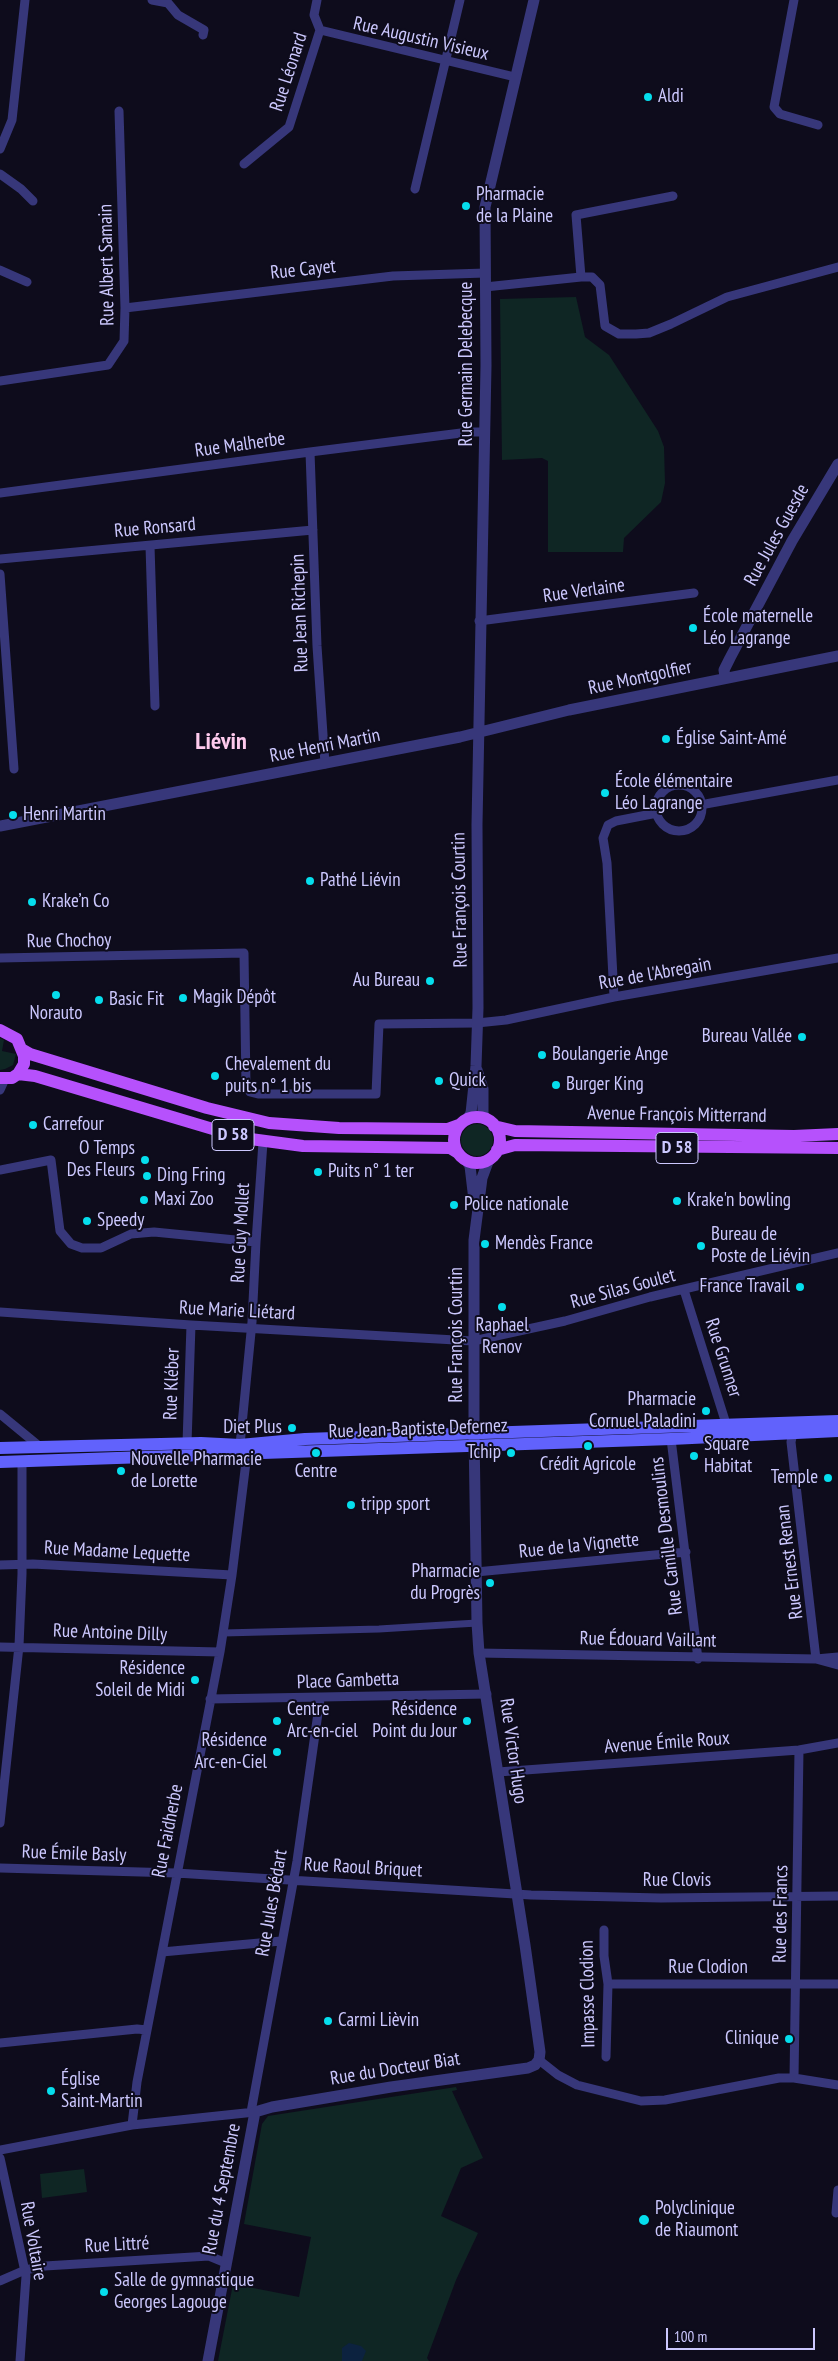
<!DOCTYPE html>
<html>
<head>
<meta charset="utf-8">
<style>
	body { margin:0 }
	#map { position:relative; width:838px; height:2361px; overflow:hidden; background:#0e0c1c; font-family:"PT Sans Narrow",sans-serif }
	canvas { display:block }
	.scale { position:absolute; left:666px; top:2328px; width:149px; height:22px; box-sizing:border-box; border:2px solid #ccc8fe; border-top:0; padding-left:6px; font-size:15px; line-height:18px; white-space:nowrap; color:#ccc8fe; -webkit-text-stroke:4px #0e0c1c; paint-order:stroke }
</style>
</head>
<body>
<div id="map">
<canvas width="838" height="2361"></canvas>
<div class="scale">100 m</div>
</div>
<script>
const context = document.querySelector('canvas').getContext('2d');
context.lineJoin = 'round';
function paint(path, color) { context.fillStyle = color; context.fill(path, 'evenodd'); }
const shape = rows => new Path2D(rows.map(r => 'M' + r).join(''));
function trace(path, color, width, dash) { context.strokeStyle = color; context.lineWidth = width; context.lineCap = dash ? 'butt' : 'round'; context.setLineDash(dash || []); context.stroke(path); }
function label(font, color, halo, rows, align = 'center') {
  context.font = font + ' "PT Sans Narrow",sans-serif'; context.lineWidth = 4; context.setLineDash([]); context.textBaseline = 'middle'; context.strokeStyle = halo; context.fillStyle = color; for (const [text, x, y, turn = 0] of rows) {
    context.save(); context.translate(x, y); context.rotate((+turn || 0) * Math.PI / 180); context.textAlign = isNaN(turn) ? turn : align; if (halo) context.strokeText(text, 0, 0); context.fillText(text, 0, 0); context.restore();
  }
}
paint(shape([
	[576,297,585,337,609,355,658,431,664,447,665,483,661,502,624,538,623,552,548,552,548,461,542,458,502,460,500,299],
	[0,1038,4,1040,2,1051,16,1054,13,1065,5,1069,0,1070],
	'461 1140a16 16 0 1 1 32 0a16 16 0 1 1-32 0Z',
	[456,2087,457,2090,452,2091,483,2158,461,2168,441,2216,478,2233,456,2280,427,2358,429,2361,218,2361,233,2284,299,2297,311,2237,244,2224,262,2124,268,2116],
	[84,2169,87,2192,42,2198,40,2174]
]), '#0f2624');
paint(shape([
	[349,2343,361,2346,366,2351,362,2361,342,2361,342,2348]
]), '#0c223f');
trace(shape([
	[223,1633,379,1629,477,1623]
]), '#37377a', 7);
trace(shape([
	[152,0,168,3,178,15,204,30,203,35],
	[794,0,774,107,780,114,818,125],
	[320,30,515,77],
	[0,149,12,120,25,0],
	[244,164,289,127,320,30,314,15,317,0],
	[0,174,21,189,33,201],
	[415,189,460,0],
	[0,270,27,282],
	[581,277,576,215,673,196],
	[485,287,581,277,592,277,600,285,605,326,619,334,636,334,649,333,671,324,727,297,838,267],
	[125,308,393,276,485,273],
	[0,381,108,365,124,341,125,308,119,111],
	[310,452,317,646,325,764],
	[0,493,310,452,469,432,484,432],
	[150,546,155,706],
	[0,559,313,530],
	[0,574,14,769],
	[479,621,694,593],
	'656 808a23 23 0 1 1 46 0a23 23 0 1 1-46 0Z',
	[700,805,838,780],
	[0,958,244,953,246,1086,250,1092,258,1094,376,1094,379,1024,477,1023,506,1020,614,997,838,958],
	[614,997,607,863,603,838,608,825,616,821,657,813],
	[0,1090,5,1079],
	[0,1170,51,1160,60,1231,71,1244,82,1248,101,1248,131,1234,154,1232,256,1242],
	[684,1290,728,1430],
	[0,1312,191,1325,473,1341,565,1321,650,1297,838,1253],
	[0,1414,39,1446],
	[671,1439,698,1659],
	[187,1443,191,1325],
	[0,1565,33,1564,232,1575],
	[476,1572,686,1552],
	[0,1647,220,1652],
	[479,1653,816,1659,791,1442,793,1433],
	[838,1657,816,1659,838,1665],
	[210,1699,487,1694],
	[498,1772,799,1750,838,1743],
	[0,1823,19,1646,22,1574,22,1462],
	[0,1868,176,1873,531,1895,661,1898,838,1896],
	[604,1930,604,1956,608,1984,606,2057],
	[162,1952,281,1941],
	[608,1984,838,1984],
	[0,2043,137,2029,147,2030],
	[539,2060,558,2075,577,2085,641,2101,665,2100,779,2078,794,2078,838,2085],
	[794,2078,799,1750],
	[251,2112,297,1861,320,1699],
	[132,2125,137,2082,220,1652,232,1575,246,1462,245,1454,240,1445,252,1322,256,1242,263,1142],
	[0,2150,132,2125,255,2112],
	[0,2158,26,2276,20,2361],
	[836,2213,838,2190],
	[0,2281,25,2270,45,2266,209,2256,226,2263]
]), '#37377a', 9);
trace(shape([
	[725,677,724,670,730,658,792,541,838,464],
	[0,826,460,737,569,710,838,656],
	[477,1070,483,1089,483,1114,485,1119],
	[467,1120,471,1113,476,1066,478,1008,477,824,486,366,485,207,534,0],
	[466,1160,470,1166,474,1200],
	[208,2361,255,2112,272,2107,391,2087,528,2068,535,2065,539,2060,540,2052,525,1945,479,1653,477,1623,474,1434,474,1240,482,1178,489,1159]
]), '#37377a', 11);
trace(shape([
	[0,1448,201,1443,240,1445,305,1439,838,1421],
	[0,1462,671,1439,838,1431]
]), '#6162fc', 12);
trace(shape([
	[0,1030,17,1039,24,1056,24,1064,18,1074,12,1078,0,1078],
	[23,1050,30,1054,207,1108,269,1123,339,1128,448,1129,459,1125],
	[18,1074,35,1076,243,1138,303,1146,450,1148,458,1153],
	'454 1140a23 23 0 1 1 46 0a23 23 0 1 1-46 0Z',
	[494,1126,515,1131,794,1136,838,1134],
	[497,1150,515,1145,838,1148]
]), '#b651fc', 12);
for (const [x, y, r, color] of [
	[648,97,5,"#05deed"],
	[466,206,5,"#05deed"],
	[693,628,5,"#05deed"],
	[666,739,5,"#05deed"],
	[605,793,5,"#05deed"],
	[13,815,5,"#05deed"],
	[310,881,5,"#05deed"],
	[32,902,5,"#05deed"],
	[430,981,5,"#05deed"],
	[56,995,5,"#05deed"],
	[183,998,5,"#05deed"],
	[99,1000,5,"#05deed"],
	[802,1037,5,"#05deed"],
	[542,1055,5,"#05deed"],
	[215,1076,5,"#05deed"],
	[439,1081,5,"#05deed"],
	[556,1085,5,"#05deed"],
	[33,1125,5,"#05deed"],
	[145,1160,5,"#05deed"],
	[318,1172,5,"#05deed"],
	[147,1176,5,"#05deed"],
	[144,1200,5,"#05deed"],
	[677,1201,5,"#05deed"],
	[454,1205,5,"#05deed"],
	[87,1221,5,"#05deed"],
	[485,1244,5,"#05deed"],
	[701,1246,5,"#05deed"],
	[800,1287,5,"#05deed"],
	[502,1307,5,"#05deed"],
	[706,1411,5,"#05deed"],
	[292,1428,5,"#05deed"],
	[588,1446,5,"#05deed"],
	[316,1453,5,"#05deed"],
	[511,1453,5,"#05deed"],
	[694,1456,5,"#05deed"],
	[121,1471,5,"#05deed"],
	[828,1478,5,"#05deed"],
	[351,1505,5,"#05deed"],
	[490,1583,5,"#05deed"],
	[195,1680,5,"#05deed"],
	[277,1721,5,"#05deed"],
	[467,1721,5,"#05deed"],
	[277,1752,5,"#05deed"],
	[328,2021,5,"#05deed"],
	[789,2039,5,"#05deed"],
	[51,2091,5,"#05deed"],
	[644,2220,6,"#05deed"],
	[104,2292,5,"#05deed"]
]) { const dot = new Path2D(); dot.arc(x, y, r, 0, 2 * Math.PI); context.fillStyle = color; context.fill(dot); trace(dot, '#0e0c1c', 2); }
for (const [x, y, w] of [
	[233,1135,42],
	[677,1148,42]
]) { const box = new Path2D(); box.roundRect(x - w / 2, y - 15.5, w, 31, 4); context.fillStyle = '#0e0c1c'; context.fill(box); trace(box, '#ccc8fe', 1); }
label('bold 18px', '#ccc8fe', null, [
	["D 58",233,1135],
	["D 58",677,1148]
]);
label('19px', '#ccc8fe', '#0e0c1c', [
	["Rue Augustin Visieux",421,39,13],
	["Rue Léonard",289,72,-72],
	["Rue Albert Samain",107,265,-91],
	["Rue Cayet",303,270,-6],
	["Rue Germain Delebecque",467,364,-90],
	["Rue Malherbe",240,445,-8],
	["Rue Ronsard",155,528,-5],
	["Rue Jules Guesde",777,535,-61],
	["Rue Verlaine",584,591,-8],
	["Rue Jean Richepin",300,613,-92],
	["Rue Montgolfier",640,678,-12],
	["Rue Henri Martin",325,746,-11],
	["Rue François Courtin",460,900,-91],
	["Rue Chochoy",69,941,-1],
	["Rue de l'Abregain",655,974,-10],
	["Avenue François Mitterrand",677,1115,1],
	["Rue Guy Mollet",241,1233,-87],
	["Rue Silas Goulet",623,1289,-15],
	["Rue Marie Liétard",237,1311,3],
	["Rue François Courtin",457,1335,-90],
	["Rue Grunner",723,1358,72],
	["Rue Kléber",172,1384,-88],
	["Rue Jean-Baptiste Defernez",418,1429,-2],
	["Rue Camille Desmoulins",667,1536,-97],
	["Rue de la Vignette",579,1546,-6],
	["Rue Madame Lequette",117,1552,3],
	["Rue Ernest Renan",790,1562,-97],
	["Rue Antoine Dilly",110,1633,2],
	["Rue Édouard Vaillant",648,1640,1],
	["Place Gambetta",348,1681,-2],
	["Avenue Émile Roux",667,1743,-4],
	["Rue Victor Hugo",513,1751,82],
	["Rue Faidherbe",168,1831,-79],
	["Rue Émile Basly",74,1854,2],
	["Rue Raoul Briquet",363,1868,3],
	["Rue Clovis",677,1881],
	["Rue Jules Bédart",272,1903,-80],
	["Rue des Francs",781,1914,-89],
	["Rue Clodion",708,1968],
	["Impasse Clodion",588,1994,-91],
	["Rue du Docteur Biat",395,2069,-9],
	["Rue du 4 Septembre",222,2189,-79],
	["Rue Voltaire",33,2241,80],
	["Rue Littré",117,2245,-3]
]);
label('19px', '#ccc8fe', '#0e0c1c', [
	["Aldi",658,97],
	["Pharmacie",476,195],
	["de la Plaine",476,217],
	["École maternelle",703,617],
	["Léo Lagrange",703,639],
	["Église Saint-Amé",676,739],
	["École élémentaire",615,782],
	["Léo Lagrange",615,804],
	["Henri Martin",23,815],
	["Pathé Liévin",320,881],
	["Krake’n Co",42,902],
	["Au Bureau",420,981,"right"],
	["Magik Dépôt",193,998],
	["Basic Fit",109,1000],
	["Norauto",56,1014,"center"],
	["Bureau Vallée",792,1037,"right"],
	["Boulangerie Ange",552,1055],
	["Chevalement du",225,1065],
	["puits n° 1 bis",225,1087],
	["Quick",449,1081],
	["Burger King",566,1085],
	["Carrefour",43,1125],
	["O Temps",135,1149,"right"],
	["Des Fleurs",135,1171,"right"],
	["Puits n° 1 ter",328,1172],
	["Ding Fring",157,1176],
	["Maxi Zoo",154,1200],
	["Krake'n bowling",687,1201],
	["Police nationale",464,1205],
	["Speedy",97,1221],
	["Bureau de",711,1235],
	["Poste de Liévin",711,1257],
	["Mendès France",495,1244],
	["France Travail",790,1287,"right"],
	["Raphael",502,1326,"center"],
	["Renov",502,1348,"center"],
	["Pharmacie",696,1400,"right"],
	["Cornuel Paladini",696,1422,"right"],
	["Diet Plus",282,1428,"right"],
	["Square",704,1445],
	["Habitat",704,1467],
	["Tchip",501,1453,"right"],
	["Nouvelle Pharmacie",131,1460],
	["de Lorette",131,1482],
	["Crédit Agricole",588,1465,"center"],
	["Centre",316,1472,"center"],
	["Temple",818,1478,"right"],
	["tripp sport",361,1505],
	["Pharmacie",480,1572,"right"],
	["du Progrès",480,1594,"right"],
	["Résidence",185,1669,"right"],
	["Soleil de Midi",185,1691,"right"],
	["Centre",287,1710],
	["Arc-en-ciel",287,1732],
	["Résidence",457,1710,"right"],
	["Point du Jour",457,1732,"right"],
	["Résidence",267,1741,"right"],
	["Arc-en-Ciel",267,1763,"right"],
	["Carmi Lièvin",338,2021],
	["Clinique",779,2039,"right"],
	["Église",61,2080],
	["Saint-Martin",61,2102],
	["Polyclinique",655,2209],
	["de Riaumont",655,2231],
	["Salle de gymnastique",114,2281],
	["Georges Lagouge",114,2303]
], 'left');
label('bold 24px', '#fecaed', '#0e0c1c', [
	["Liévin",221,742]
]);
</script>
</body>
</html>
